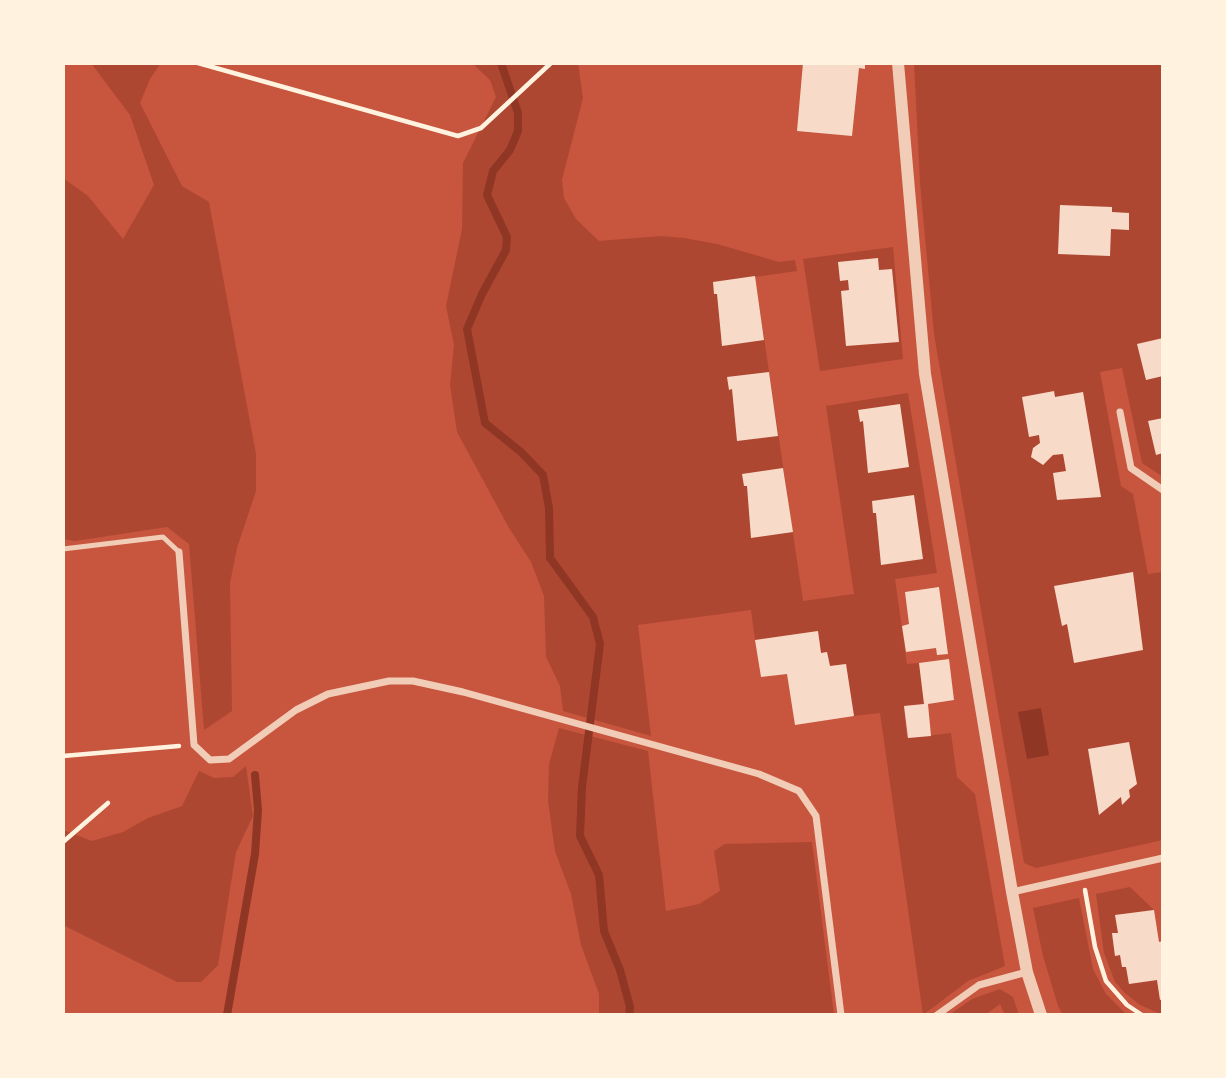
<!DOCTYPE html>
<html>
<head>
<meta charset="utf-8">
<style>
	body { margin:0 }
	#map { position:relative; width:1226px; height:1078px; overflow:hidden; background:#c8553d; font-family:"Noto Serif",serif }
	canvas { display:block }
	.frame { position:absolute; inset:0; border:65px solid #fff3e0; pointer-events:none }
</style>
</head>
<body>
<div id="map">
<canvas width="1226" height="1078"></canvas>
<div class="frame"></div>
</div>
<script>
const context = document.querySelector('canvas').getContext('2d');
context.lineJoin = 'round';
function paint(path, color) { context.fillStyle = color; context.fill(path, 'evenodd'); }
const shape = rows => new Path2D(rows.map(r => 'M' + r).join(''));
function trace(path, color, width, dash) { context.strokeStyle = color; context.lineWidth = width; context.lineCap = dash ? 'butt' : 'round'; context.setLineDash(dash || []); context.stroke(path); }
paint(shape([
	[91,63,161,63,150,79,140,103,182,186,209,202,256,454,256,491,237,548,230,583,232,711,204,730,189,544,167,527,75,541,63,539,63,178,88,196,123,239,154,185,130,115],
	[472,63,578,63,583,98,562,180,564,198,576,219,599,241,661,236,684,238,717,244,779,262,795,260,797,271,755,277,803,601,854,594,826,406,908,393,937,573,895,579,907,664,919,663,924,704,904,706,907,738,951,733,957,777,975,794,1005,966,968,981,923,1015,880,713,854,716,846,664,830,666,827,652,821,653,818,631,755,640,751,610,638,625,651,736,563,711,560,686,546,657,544,596,531,562,509,528,457,432,450,385,454,345,446,306,462,229,463,163,496,97,490,80],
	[914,63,1163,63,1163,477,1142,463,1122,368,1100,372,1121,486,1133,494,1148,574,1163,572,1163,840,1036,868,1024,863,934,334,920,183],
	[893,247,903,359,820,371,803,259],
	[559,728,648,751,666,911,699,904,720,891,714,851,725,844,812,842,834,1015,599,1015,599,994,581,945,571,894,555,851,548,801,549,764],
	[246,766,253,816,236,852,218,965,201,982,177,982,63,925,63,830,92,841,123,832,148,818,182,806,199,771,214,778,233,777],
	[1130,887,1154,910,1116,915,1118,933,1112,934,1115,956,1120,955,1126,967,1129,984,1157,980,1160,999,1163,999,1163,1015,1140,1005,1125,993,1115,982,1104,953,1096,894],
	[1079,898,1093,969,1106,994,1127,1015,1063,1015,1058,1006,1043,956,1033,908],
	[1000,989,1013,997,1019,1015,1005,1015,1000,1004,985,1015,949,1015,972,999]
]), '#ae4732');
paint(shape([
	[1041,708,1049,755,1027,759,1018,712]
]), '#8f3625');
trace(shape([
	[501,63,518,113,518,131,510,150,493,171,487,195,507,237,506,250,482,294,467,329,485,423,521,452,543,475,549,508,550,558,593,617,600,644,582,787,580,836,599,875,604,931,620,970,630,1007,629,1015],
	[227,1015,255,854,258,810,255,775]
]), '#8f3625', 8);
paint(shape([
	[803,63,865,63,865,69,859,68,852,136,797,131],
	[1060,205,1112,207,1112,212,1129,213,1129,230,1111,229,1110,256,1058,254],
	[878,258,879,270,892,269,899,342,846,346,841,291,849,290,848,280,840,281,838,262],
	[755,276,764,340,722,346,717,294,714,294,713,282],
	[1163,338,1163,376,1146,380,1137,344],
	[769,372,778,436,737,441,732,389,729,390,727,377],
	[1054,391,1055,397,1083,392,1101,497,1057,500,1053,473,1066,471,1063,454,1053,455,1043,465,1031,457,1033,448,1040,443,1039,435,1029,437,1022,397],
	[900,404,909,467,868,473,863,421,860,422,858,410],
	[1163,418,1163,453,1156,455,1148,421],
	[783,468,793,532,751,538,747,486,744,486,742,474],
	[914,495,923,559,881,565,876,513,873,513,872,501],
	[1133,572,1143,650,1074,663,1067,624,1062,626,1054,586],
	[939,587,948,654,937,655,936,648,906,652,902,626,909,624,905,592],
	[818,631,821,653,827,652,830,666,846,664,854,716,795,725,787,674,761,677,755,640],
	[949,659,954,700,928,704,931,736,908,738,904,706,924,704,919,663],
	[1129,742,1137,784,1129,790,1130,797,1122,805,1121,797,1099,815,1088,749],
	[1154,910,1159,942,1163,941,1163,999,1160,1000,1157,980,1129,984,1126,967,1122,967,1120,955,1115,956,1112,933,1118,933,1115,915]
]), '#f7dbc8');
trace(shape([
	[198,63,458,136,481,128,551,63],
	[63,756,179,746],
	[63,842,108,803],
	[1085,890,1095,947,1106,981,1127,1005,1142,1015]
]), '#fff3e0', 4.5);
trace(shape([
	[63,549,163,537,179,552]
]), '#f1ccb7', 5);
trace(shape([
	[1120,412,1131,468,1163,490],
	[179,552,194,745,210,760,229,759,296,710,328,694,389,681,413,681,463,692,759,774,799,791,816,816,841,1015],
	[1012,892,1163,858],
	[937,1015,979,985,1027,972]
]), '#f1ccb7', 7);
trace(shape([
	[898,63,925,374,1012,892,1027,972,1041,1015]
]), '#f1ccb7', 12);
</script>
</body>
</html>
